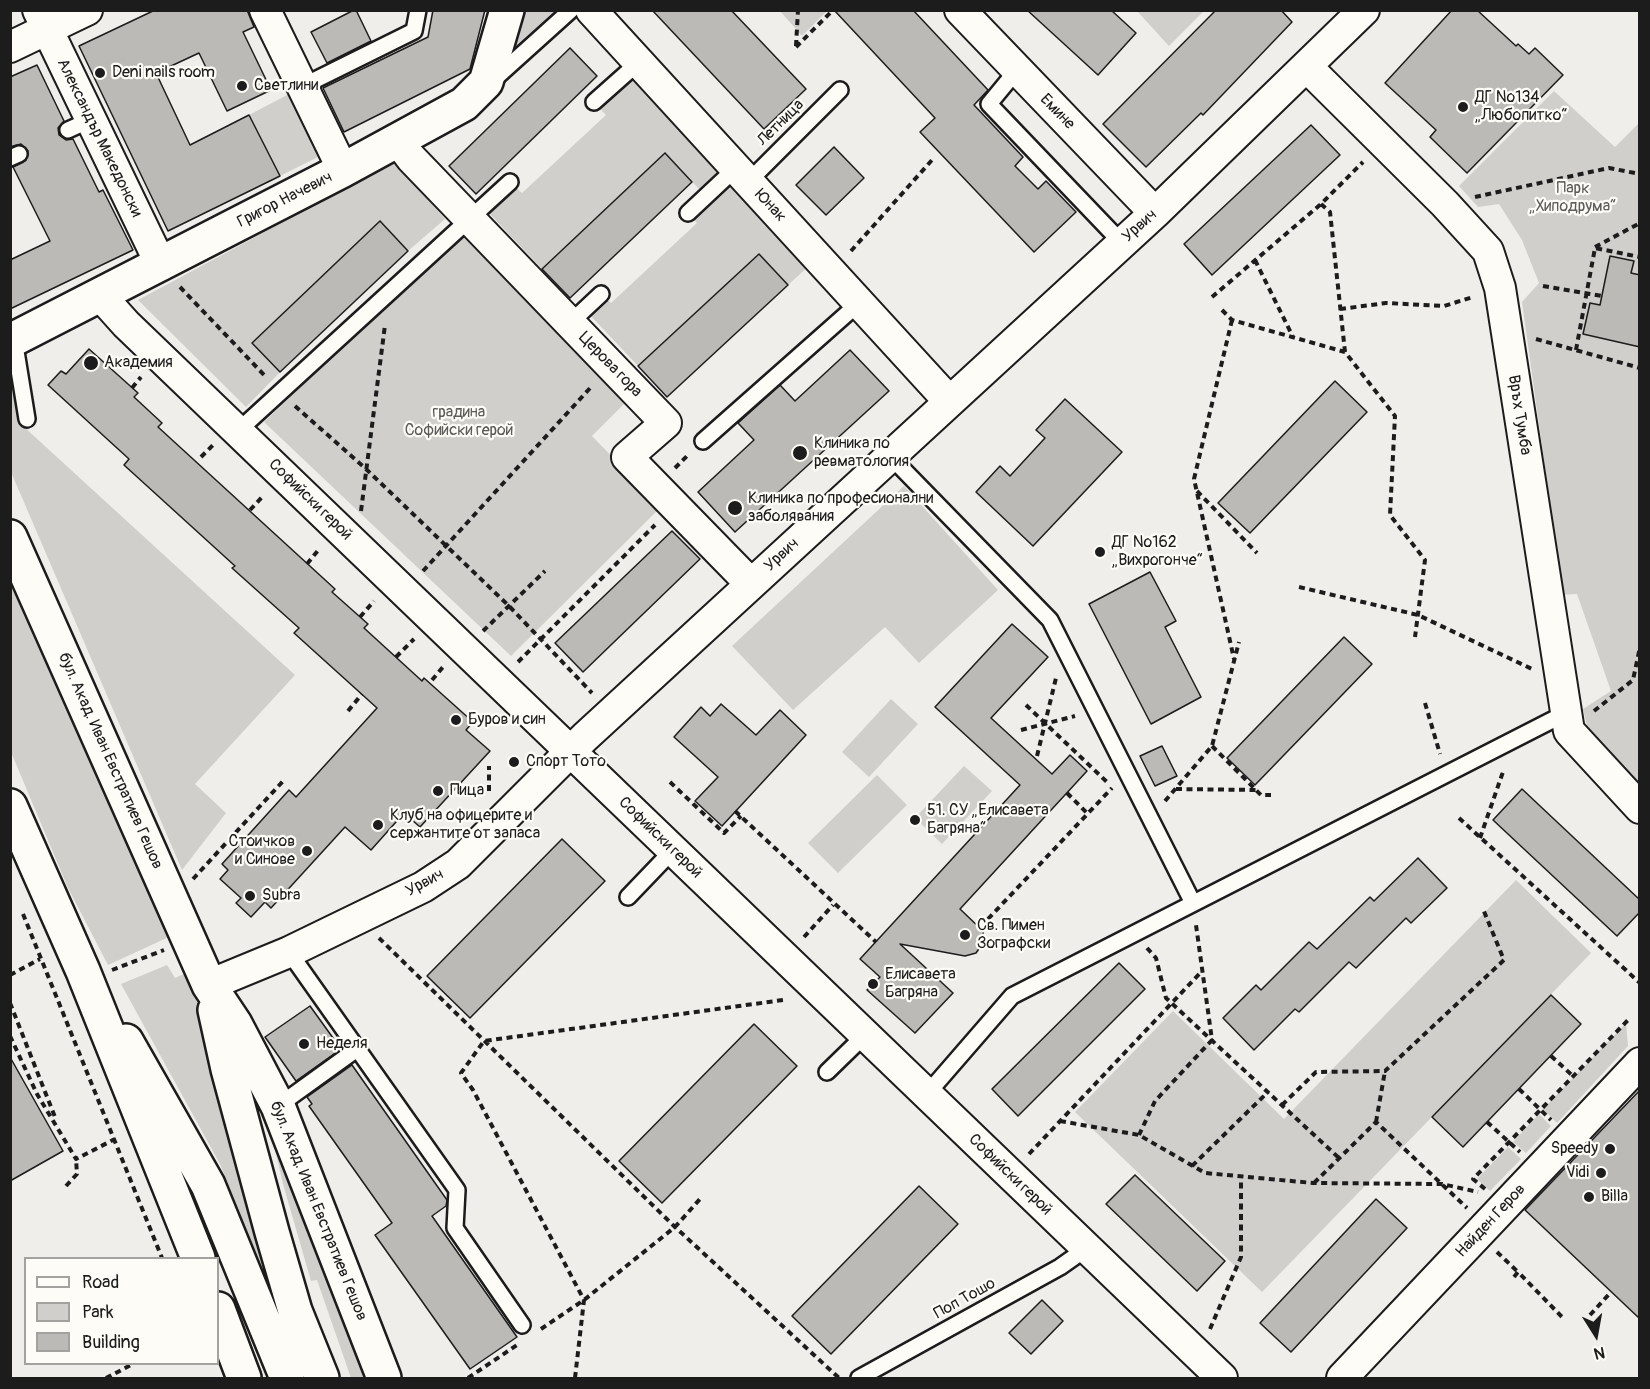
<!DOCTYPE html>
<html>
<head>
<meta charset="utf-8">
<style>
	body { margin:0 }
	#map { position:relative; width:1650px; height:1389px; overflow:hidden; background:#f0eeea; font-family:Pangolin,sans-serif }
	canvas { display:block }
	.frame { position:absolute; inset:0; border:12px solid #1c1c1c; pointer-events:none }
	.legend { position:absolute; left:24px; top:1257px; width:195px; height:108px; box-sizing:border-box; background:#fdfcf7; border:2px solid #a3a29f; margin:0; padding:8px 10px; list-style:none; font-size:18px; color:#1c1c1c }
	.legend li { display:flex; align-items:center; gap:12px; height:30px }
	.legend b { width:30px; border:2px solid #a3a29f }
	.north { position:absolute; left:1566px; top:1305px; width:60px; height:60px; -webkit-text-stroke:4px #fdfcf7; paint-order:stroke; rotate:169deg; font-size:16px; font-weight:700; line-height:24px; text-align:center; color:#1c1c1c }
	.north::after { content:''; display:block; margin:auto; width:21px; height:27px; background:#1c1c1c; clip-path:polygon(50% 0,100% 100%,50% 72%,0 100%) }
</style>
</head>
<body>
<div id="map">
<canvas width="1650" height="1389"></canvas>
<div class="frame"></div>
<ul class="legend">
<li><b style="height:8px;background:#fdfcf7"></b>Road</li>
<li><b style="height:16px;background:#d0cfcc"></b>Park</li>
<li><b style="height:16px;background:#bbbab6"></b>Building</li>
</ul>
<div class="north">N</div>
</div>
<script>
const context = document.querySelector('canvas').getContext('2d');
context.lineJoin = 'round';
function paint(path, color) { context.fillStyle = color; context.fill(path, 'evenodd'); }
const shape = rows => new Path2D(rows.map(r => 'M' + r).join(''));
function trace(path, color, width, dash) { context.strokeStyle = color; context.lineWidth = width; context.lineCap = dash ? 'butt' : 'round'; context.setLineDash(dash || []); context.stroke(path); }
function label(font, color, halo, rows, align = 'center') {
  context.font = font + ' Pangolin,sans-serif'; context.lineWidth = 4.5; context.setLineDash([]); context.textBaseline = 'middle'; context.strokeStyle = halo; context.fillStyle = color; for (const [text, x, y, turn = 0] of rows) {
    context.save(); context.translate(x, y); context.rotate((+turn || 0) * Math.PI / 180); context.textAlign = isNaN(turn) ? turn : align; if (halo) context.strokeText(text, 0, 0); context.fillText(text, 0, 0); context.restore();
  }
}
paint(shape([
	[516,11,558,11,501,67],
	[780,11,827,11,802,36],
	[1137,11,1204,11,1169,46],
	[633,73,726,171,703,193,665,154,542,269,488,212,515,187,522,193,606,115,598,107],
	[1554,91,1615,147,1639,123,1639,787,1587,726,1583,709,1611,691,1577,594,1559,595,1556,547,1522,302,1539,283,1522,240,1499,204,1478,207,1459,186],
	[289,94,320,156,280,176,249,115],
	[395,162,445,219,408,251,380,221,252,343,280,372,246,407,138,300],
	[732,181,810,265,788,285,759,254,638,366,589,314,606,298,611,303,697,223,692,218],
	[466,231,627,401,592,436,661,507,511,656,264,422],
	[10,374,23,426,295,675,195,784,226,813,182,870,11,472],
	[904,486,998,590,919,663,885,627,793,710,732,646],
	[10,568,171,936,108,965,68,888,11,752],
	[891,699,918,724,869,777,842,752],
	[964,766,992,791,942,844,915,818],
	[877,775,907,805,838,873,808,843],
	[1516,880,1591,953,1262,1292,1075,1112,1173,1011,1284,1119],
	[167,965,175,978,186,973,196,997,269,1267,262,1269,220,1164,121,984],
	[1626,1023,1628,1046,1557,1123,1543,1109],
	[262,1094,374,1378,351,1378,317,1280,311,1281,283,1184],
	[1539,1114,1551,1126,1526,1153,1513,1142],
	[1508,1147,1521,1159,1490,1191,1477,1179]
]), '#d0cfcc');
const building = shape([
	[155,10,247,10,254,27,243,32,271,90,227,111,199,53,156,73,190,145,249,115,280,176,168,231,79,46,155,10],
	[354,10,356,10,371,41,327,63,311,32,354,10],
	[433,10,485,10,470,69,344,132,323,88,428,37,433,10],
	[652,10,731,10,806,89,764,129,652,10],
	[834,10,913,10,988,90,974,105,1023,157,1015,166,1038,189,1046,181,1076,212,1034,252,920,132,935,118,834,10],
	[1027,10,1111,10,1136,33,1098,75,1027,10],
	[1216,10,1281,10,1292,22,1203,115,1201,113,1146,167,1103,124,1216,10],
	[1452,10,1477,10,1516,46,1518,44,1529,54,1535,48,1563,75,1467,173,1430,137,1436,130,1385,83,1452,10],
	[570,48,597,76,476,194,449,166,570,48],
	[37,65,64,121,58,128,59,135,66,140,73,139,99,192,103,190,133,250,10,309,10,260,50,241,13,167,26,160,28,151,21,144,10,147,10,77,37,65],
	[1311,125,1340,155,1212,275,1184,244,1311,125],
	[834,147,864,178,826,215,796,185,834,147],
	[665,153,692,182,570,298,542,269,665,153],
	[380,221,408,251,280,372,252,343,380,221],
	[759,254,788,285,667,397,638,366,759,254],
	[1610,256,1634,261,1631,273,1640,275,1640,347,1583,334,1590,303,1600,305,1610,256],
	[89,349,138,393,134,397,162,423,158,427,335,589,332,592,368,624,364,628,422,681,424,678,473,722,466,730,490,751,420,827,404,813,371,850,345,827,271,908,265,902,251,917,236,903,241,898,220,879,228,870,222,864,289,790,296,797,377,708,294,633,299,628,232,568,235,566,124,465,129,459,48,385,61,371,66,374,89,349],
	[850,350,889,391,735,532,698,492,754,440,738,423,780,385,795,401,850,350],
	[1335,381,1367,412,1250,533,1218,503,1335,381],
	[1065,399,1122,452,1033,546,976,492,1000,466,1010,476,1045,438,1036,430,1065,399],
	[672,531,700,559,583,672,555,643,672,531],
	[1150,572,1176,621,1165,627,1201,697,1151,724,1089,604,1150,572],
	[1012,624,1048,657,991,718,1052,774,1070,755,1087,771,960,909,983,931,983,943,976,953,965,956,900,944,953,993,915,1033,867,990,880,977,860,959,1020,785,935,707,1012,624],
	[1344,637,1372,664,1255,785,1227,758,1344,637],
	[721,704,756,735,780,710,806,735,722,826,695,801,718,777,674,737,701,707,710,716,721,704],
	[1162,746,1177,776,1155,786,1140,756,1162,746],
	[1522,789,1640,900,1640,912,1617,936,1493,820,1522,789],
	[562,839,605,881,470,1018,427,976,562,839],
	[1418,858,1447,888,1411,923,1406,918,1356,968,1349,962,1299,1012,1295,1009,1254,1050,1223,1018,1256,985,1261,990,1309,942,1317,949,1370,897,1374,901,1418,858],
	[1119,963,1145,989,1018,1116,992,1089,1119,963],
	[1551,995,1581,1024,1463,1147,1432,1117,1551,995],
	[310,1006,341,1049,296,1081,265,1037,310,1006],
	[754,1024,797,1066,662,1203,619,1161,754,1024],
	[10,1057,63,1151,10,1181,10,1057],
	[352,1065,447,1200,446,1206,432,1216,517,1337,470,1369,375,1235,392,1223,309,1106,312,1104,307,1097,352,1065],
	[1640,1090,1640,1319,1525,1210,1640,1090],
	[1135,1175,1225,1261,1197,1291,1106,1204,1135,1175],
	[919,1186,958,1224,831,1354,792,1316,919,1186],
	[1376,1199,1407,1228,1291,1352,1260,1323,1376,1199],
	[1042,1300,1063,1321,1031,1354,1009,1333,1042,1300]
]);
paint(building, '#bbbab6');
trace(building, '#1c1c1c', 1.5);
const service = shape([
	[1017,70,989,104,1121,242],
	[490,83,571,10],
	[303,86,414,31,418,10],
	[594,102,639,62],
	[68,130,90,120],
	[10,158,19,154],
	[748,182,840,90],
	[688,213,736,168],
	[570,323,601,294],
	[14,339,27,419],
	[238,431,510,182],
	[703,441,859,303],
	[890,456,1050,620,1193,903],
	[628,897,673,850],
	[289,952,457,1190,455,1228,522,1325],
	[827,1072,865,1035],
	[927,1094,1012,996,1566,713],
	[278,1106,357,1049],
	[859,1378,1060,1267,1087,1248]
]);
const minor = shape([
	[38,10,161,265],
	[265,10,343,170],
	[591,10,949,401],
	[960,10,1155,213],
	[10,47,87,10],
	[1307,67,1445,204,1488,251,1500,288,1569,731,1640,808],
	[398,141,411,158,666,423,627,457,751,584],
	[100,295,126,324,1222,1378],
	[209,985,289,952,423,887,458,864,585,737,1155,213,1364,10],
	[1342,1378,1640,1063]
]);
const tertiary = shape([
	[10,341,343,170,464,104,486,82,507,10]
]);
const primary = shape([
	[10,537,209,985,235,1024,278,1106,384,1378],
	[10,806,83,971,198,1258],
	[215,1010,228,1069,272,1232,295,1311,322,1378],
	[126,1041,208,1185,287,1378],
	[218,1309,244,1378]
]);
trace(service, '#1c1c1c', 20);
trace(minor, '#1c1c1c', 34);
trace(tertiary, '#1c1c1c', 38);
trace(primary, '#1c1c1c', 38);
trace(shape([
	[796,46,798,10],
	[796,47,833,10],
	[1475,197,1609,168,1640,174],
	[1321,204,1330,212,1345,352],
	[1595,247,1640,223],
	[851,251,932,160],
	[1255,260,1293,337],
	[1543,286,1602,296],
	[180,287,266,377],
	[1212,297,1321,204,1363,162],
	[1340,309,1386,303,1444,306,1473,297],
	[1222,310,1232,320,1345,352,1395,416,1390,515,1425,560,1415,637],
	[1232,320,1194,479,1234,659],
	[1536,339,1640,368],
	[1576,350,1595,248,1640,257],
	[132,388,141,377],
	[295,406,365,468,509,606,592,693],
	[201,457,213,445],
	[675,468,689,454],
	[1197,491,1257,553],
	[250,510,264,495],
	[361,511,385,325],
	[307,564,320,548],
	[423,571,592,386],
	[1299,587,1418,615,1532,669],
	[360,617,374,601],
	[483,631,545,571],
	[396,657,414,639],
	[518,662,655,525],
	[432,680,443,667],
	[1425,703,1440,754],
	[1026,705,1108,783],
	[348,711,362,694],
	[1594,711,1633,680,1640,647],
	[1021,730,1075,716],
	[1212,746,1261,795,1271,795],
	[1037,756,1056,678],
	[670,782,724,833,741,816],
	[1176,789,1256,790],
	[489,791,489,766],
	[1067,793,1089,815],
	[1165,801,1212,746,1239,642],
	[735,811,876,942],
	[1459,818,1640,983],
	[1480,838,1504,769],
	[193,879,284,780],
	[23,914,162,1258],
	[988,919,1112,788],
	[804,937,833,905],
	[379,938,675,1227,839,1378],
	[1147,948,1156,958,1166,998,1339,1158],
	[112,970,164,950],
	[10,975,40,959],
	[10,1003,55,1117],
	[10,1036,37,1094,76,1159,115,1139],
	[1551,1056,1573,1076],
	[1519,1089,1551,1120],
	[1282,1105,1316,1072,1385,1071,1504,960,1483,909],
	[1060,1121,1139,1135,1205,1173,1313,1183,1442,1184,1478,1192],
	[1376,1122,1385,1071],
	[1487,1122,1520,1152],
	[1139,1135,1155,1101,1212,1040,1196,925],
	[1029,1154,1202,971],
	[1192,1166,1268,1092],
	[1314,1183,1376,1122,1467,1208],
	[66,1186,77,1174,76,1159],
	[1485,1189,1473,1179,1629,1019],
	[1497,1252,1518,1272],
	[1514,1277,1518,1272,1564,1319],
	[1590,1315,1611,1292],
	[541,1329,584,1300,675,1227,700,1199],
	[1210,1329,1241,1257,1241,1177],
	[106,1378,133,1364],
	[468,1378,517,1345],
	[575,1378,584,1300,473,1090,461,1073,484,1041,783,1000]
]), '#1c1c1c', 4, [6, 4.5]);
trace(service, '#fdfcf7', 15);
trace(minor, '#fdfcf7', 30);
trace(tertiary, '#fdfcf7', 33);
trace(primary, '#fdfcf7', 33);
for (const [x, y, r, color] of [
	[100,73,6,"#1c1c1c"],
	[242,86,6,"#1c1c1c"],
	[1463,107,6,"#1c1c1c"],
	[91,363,8,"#1c1c1c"],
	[800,453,8,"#1c1c1c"],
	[735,508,8,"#1c1c1c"],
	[1100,552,6,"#1c1c1c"],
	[456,720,6,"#1c1c1c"],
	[514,762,6,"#1c1c1c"],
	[438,791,6,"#1c1c1c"],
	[915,820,6,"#1c1c1c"],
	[378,825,6,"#1c1c1c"],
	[307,851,6,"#1c1c1c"],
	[250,896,6,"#1c1c1c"],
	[965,935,6,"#1c1c1c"],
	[873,984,6,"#1c1c1c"],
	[304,1044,6,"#1c1c1c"],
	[1610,1149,6,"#1c1c1c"],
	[1601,1173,6,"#1c1c1c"],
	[1589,1197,6,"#1c1c1c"]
]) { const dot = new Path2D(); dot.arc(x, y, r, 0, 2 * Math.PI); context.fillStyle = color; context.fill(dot); trace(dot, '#fdfcf7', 2); }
label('16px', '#1c1c1c', '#fdfcf7', [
	["Deni nails room",112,73],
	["Светлини",254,86],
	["ДГ №134",1475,98],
	["„Любопитко“",1475,116],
	["Академия",104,363],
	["Клиника по",814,444],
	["ревматология",814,462],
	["Клиника по професионални",748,499],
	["заболявания",748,517],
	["ДГ №162",1112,543],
	["„Вихрогонче“",1112,561],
	["Буров и син",468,720],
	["Спорт Тото",526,762],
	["Пица",450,791],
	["51. СУ „Елисавета",927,811],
	["Багряна“",927,829],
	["Клуб на офицерите и",390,816],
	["сержантите от запаса",390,834],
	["Стоичков",295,842,"right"],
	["и Синове",295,860,"right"],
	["Subra",262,896],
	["Св. Пимен",977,926],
	["Зографски",977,944],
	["Елисавета",885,975],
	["Багряна",885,993],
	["Неделя",316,1044],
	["Speedy",1598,1149,"right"],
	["Vidi",1589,1173,"right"],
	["Billa",1601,1197]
], 'left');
label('16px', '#1c1c1c', '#fdfcf7', [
	["Емине",1057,112,46],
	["Летница",781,123,-45],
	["Александър Македонски",99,138,64],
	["Григор Начевич",285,200,-27],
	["Юнак",770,206,47],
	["Урвич",1140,226,-42],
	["Церова гора",610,365,46],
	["Връх Тумба",1519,415,81],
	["Софийски герой",310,500,44],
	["Урвич",782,555,-43],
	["бул. Акад. Иван Евстратиев Гешов",110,761,66],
	["Софийски герой",660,838,44],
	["Урвич",425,883,-29],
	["Софийски герой",1010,1175,44],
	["бул. Акад. Иван Евстратиев Гешов",318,1211,68],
	["Найден Геров",1491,1221,-47],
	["Поп Тошо",965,1299,-29]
]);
label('16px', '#5b5b5a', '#fdfcf7', [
	["Парк",1573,189],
	["„Хиподрума“",1573,207],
	["градина",459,413],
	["Софийски герой",459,431]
]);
</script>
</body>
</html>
